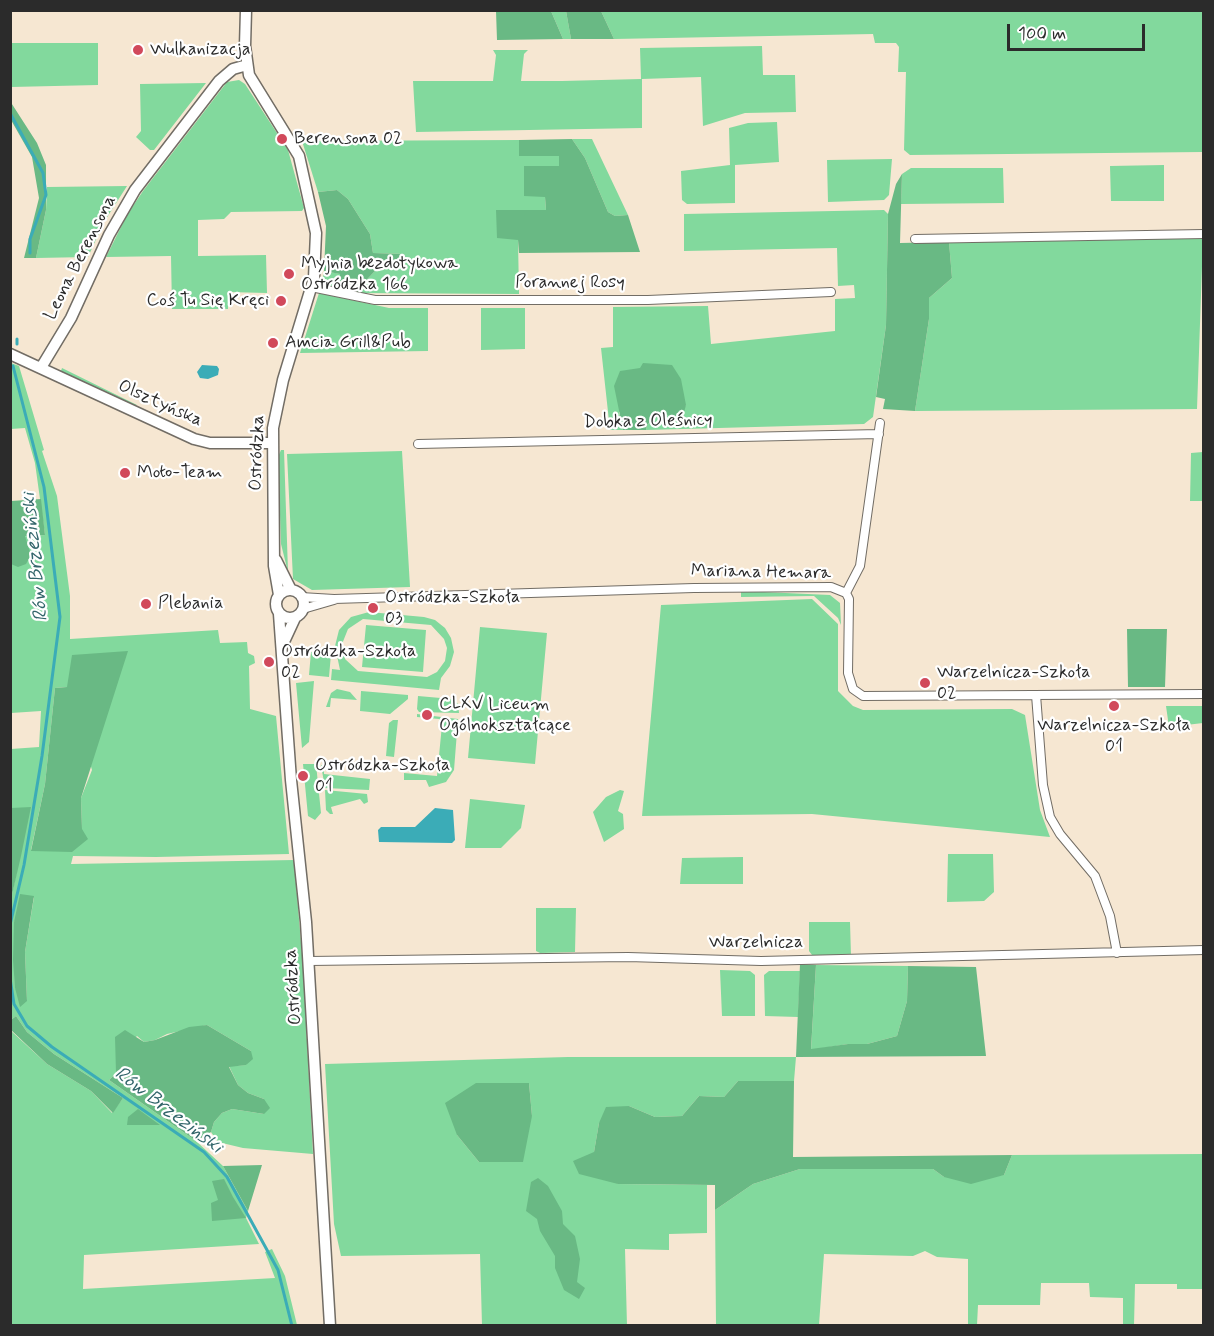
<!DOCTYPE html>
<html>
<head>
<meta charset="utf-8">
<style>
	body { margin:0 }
	#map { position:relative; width:1214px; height:1336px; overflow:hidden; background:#f6e7d2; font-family:Mynerve,sans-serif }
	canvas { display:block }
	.frame { position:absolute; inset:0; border:12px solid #2b2b2b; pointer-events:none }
	.scale { position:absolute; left:1007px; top:24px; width:138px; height:27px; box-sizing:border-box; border:3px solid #2b2b2b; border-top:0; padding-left:8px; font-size:18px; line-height:21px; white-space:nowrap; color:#2b2b2b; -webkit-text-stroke:4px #fff; paint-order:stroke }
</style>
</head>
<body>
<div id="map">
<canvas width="1214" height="1336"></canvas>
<div class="frame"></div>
<div class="scale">100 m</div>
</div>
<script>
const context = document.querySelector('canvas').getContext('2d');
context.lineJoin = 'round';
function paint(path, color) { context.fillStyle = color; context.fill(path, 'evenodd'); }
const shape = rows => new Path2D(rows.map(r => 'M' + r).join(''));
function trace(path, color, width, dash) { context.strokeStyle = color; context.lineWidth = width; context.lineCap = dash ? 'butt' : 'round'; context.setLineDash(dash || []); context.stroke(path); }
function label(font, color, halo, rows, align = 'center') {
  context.font = font + ' Mynerve,sans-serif'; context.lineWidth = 4.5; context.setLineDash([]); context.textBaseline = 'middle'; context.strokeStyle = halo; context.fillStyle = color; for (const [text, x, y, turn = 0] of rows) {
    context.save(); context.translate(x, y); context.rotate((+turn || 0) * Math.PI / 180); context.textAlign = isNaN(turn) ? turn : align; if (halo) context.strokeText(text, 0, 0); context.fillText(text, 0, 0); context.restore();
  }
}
paint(shape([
	[1062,10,1203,11,1203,152,910,155,904,150,906,72,898,72,899,47,896,43,875,43,873,34,614,39,601,11],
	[551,11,566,11,571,39,563,39],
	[11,43,98,43,98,85,11,87],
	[762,46,763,75,795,75,796,112,745,113,703,126,701,77,642,79,642,128,416,132,413,81,493,81,496,55,493,50,528,50,524,54,521,81,562,81,641,79,640,48],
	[239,80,245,84,288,150,304,208,302,211,231,212,224,219,198,220,198,256,266,255,267,293,228,292,228,309,172,309,171,256,106,257,127,215,143,191,227,82],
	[206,83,154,150,150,150,136,137,141,131,140,84],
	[777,122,779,162,735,165,735,203,687,204,682,200,681,171,730,165,729,128,748,123],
	[572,139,592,139,628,215,615,216,608,212,585,158],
	[519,140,520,156,559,156,559,166,524,166,545,197,546,210,497,210,518,240,519,294,354,293,375,271,405,254,373,253,370,234,348,199,337,190,318,192,302,141],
	[892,159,889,195,884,200,828,202,827,160],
	[1164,165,1164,201,1111,201,1110,166],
	[911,168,1003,168,1004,203,901,204,902,174],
	[127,186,104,222,88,257,36,258,46,210,47,187],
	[884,210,888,214,886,325,873,417,864,424,646,430,647,425,662,410,674,421,686,405,619,412,623,430,610,430,601,348,613,347,613,307,708,306,711,344,835,331,835,299,855,298,854,285,838,286,837,248,684,251,684,214],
	[1203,238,1197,409,915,411,929,319,929,298,952,278,949,242],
	[324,271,341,274,340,289,322,284],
	[319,293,389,308,428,308,428,351,300,353],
	[481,308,525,308,525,349,481,350],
	[11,363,19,366,44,450,42,451,57,496,70,596,70,639,218,630,220,643,247,642,248,653,254,656,255,663,249,666,250,709,276,716,289,854,156,857,73,856,71,864,294,860,303,966,313,1154,243,1148,218,1142,211,1132,214,1122,222,1113,232,1109,264,1114,264,1099,248,1093,238,1085,229,1066,246,1065,251,1051,207,1025,167,1034,155,1040,144,1042,137,1036,116,1057,116,1073,109,1080,196,1141,223,1166,248,1211,246,1218,259,1244,84,1255,83,1289,275,1278,265,1252,272,1249,285,1276,297,1325,11,1325,10,1030,47,1064,91,1091,112,1113,123,1098,54,1054,27,1032,16,1016,11,1020,11,899,30,808,11,808,11,749,39,747,41,711,11,713,11,537,45,535,35,463,25,428,11,429],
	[67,687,92,770,81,798,82,829,31,850,45,784,55,688],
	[34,897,25,952,27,1001,15,988,14,922],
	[62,368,137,405,131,405,61,371],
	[281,450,284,450,288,572,281,544,278,457],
	[402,451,410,587,312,590,293,579,287,454],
	[1203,452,1203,501,1190,501,1191,453],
	[741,591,830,595,840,603,841,625,838,618,814,596,741,597],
	[812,599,838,624,838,691,853,706,863,710,1012,709,1025,715,1040,810,1050,837,812,814,642,816,661,605],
	[369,612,424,617,435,620,445,628,451,638,454,652,450,666,441,678,439,690,331,680,332,669,340,670,335,646,339,630,351,617],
	[363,619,431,625,444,639,447,648,445,661,437,672,427,677,358,671,345,659,342,644,348,629],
	[366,625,426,630,423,672,362,667],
	[480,627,547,633,535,764,468,758],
	[311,652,331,654,329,677,309,675],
	[314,681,309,742,302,748,296,683],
	[337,689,350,692,357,700,331,698,330,707,326,707,331,693],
	[361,691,408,695,408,699,390,714,360,711],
	[418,696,452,699,458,704,459,713,419,712,417,709],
	[1166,706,1203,706,1203,723,1169,727],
	[417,714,458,719,454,770,446,782,429,787,426,780,404,780,404,773,437,776,442,725,439,719,417,717],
	[393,720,398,720,394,757,386,756,389,723],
	[303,764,316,764,321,813,315,820,308,816],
	[321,765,324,765,324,774,370,779,369,790,325,788],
	[325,790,367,794,368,802,364,804,360,799,331,807,333,814,330,814,326,810],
	[620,790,624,791,618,811,623,814,624,829,604,842,593,812,606,797],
	[470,799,525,805,521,828,501,848,465,848],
	[948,854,993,854,994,892,984,901,947,902],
	[743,857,743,884,680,884,682,858],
	[536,908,576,908,575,952,540,953,536,951],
	[809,922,850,922,851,956,812,955,809,951],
	[816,965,908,966,907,1001,897,1036,867,1044,848,1044,811,1050],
	[720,970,750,971,755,975,755,1016,722,1016],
	[769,971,800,971,798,1017,765,1016,764,975],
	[568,1057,796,1057,794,1081,738,1081,724,1097,699,1096,682,1116,655,1117,629,1106,599,1123,594,1152,618,1184,707,1185,707,1233,669,1234,669,1250,625,1249,627,1326,482,1325,480,1254,341,1256,334,1224,325,1064],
	[529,1083,532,1116,479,1162,457,1135],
	[1203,1154,1203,1289,1177,1289,1177,1284,1135,1284,1134,1325,1123,1326,1123,1298,1090,1297,1089,1283,1041,1283,1040,1305,978,1305,977,1325,968,1325,968,1259,937,1257,925,1251,913,1256,824,1254,819,1325,716,1325,715,1210,753,1184,800,1169,933,1169,944,1177,1004,1175,1012,1155]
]), '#82d99d');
paint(shape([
	[496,11,551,11,563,39,497,40],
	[566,11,601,11,614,39,571,39],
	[10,101,37,143,46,165,46,210,36,258,24,258,39,198,32,157,11,120],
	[572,139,585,158,608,212,615,216,628,215,640,252,519,253,518,240,497,238,496,210,546,210,545,197,524,196,524,166,559,166,559,156,519,156,519,140],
	[902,174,900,243,949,242,952,278,929,298,929,319,915,411,883,409,885,399,876,397,886,325,888,214,896,184],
	[337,190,348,199,370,234,373,253,405,254,390,269,384,265,375,271,354,293,340,289,340,274,324,271,326,226,318,192],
	[643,363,672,365,681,379,686,405,682,420,674,421,662,410,647,425,646,430,623,430,614,386,620,371,640,368],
	[41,499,45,535,25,536,31,555,26,564,18,567,11,564,11,501],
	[1127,629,1167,629,1165,687,1128,687],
	[128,651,81,798,82,829,88,839,72,852,31,851,45,784,55,688,67,687,72,655],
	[31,807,21,856,11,899,11,808],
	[20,894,34,896,25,952,27,1001,20,1007,15,988,13,960,14,922],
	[800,964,816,965,811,1049,848,1044,867,1044,897,1036,907,1001,908,966,976,967,986,1056,796,1057],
	[16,1016,27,1032,54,1054,123,1098,113,1113,91,1091,47,1064,11,1030,11,1020],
	[207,1025,251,1051,253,1059,246,1065,229,1067,238,1085,248,1093,264,1099,270,1108,264,1114,232,1109,222,1113,214,1122,211,1132,196,1141,109,1080,116,1073,115,1037,125,1030,144,1042,155,1040,189,1027],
	[738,1081,794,1081,793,1157,1012,1155,1004,1175,971,1184,944,1177,933,1169,800,1169,753,1184,715,1210,715,1185,618,1184,579,1174,573,1161,594,1152,599,1123,606,1107,629,1106,655,1117,682,1116,699,1096,724,1097],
	[476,1083,529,1083,532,1116,523,1162,479,1162,457,1135,445,1103],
	[138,1109,160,1125,127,1125,128,1117],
	[262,1165,248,1211,223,1166],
	[538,1178,548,1186,562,1211,563,1224,575,1236,580,1259,577,1282,585,1288,579,1299,564,1290,555,1268,555,1256,540,1231,537,1219,526,1211,531,1182],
	[224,1179,233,1197,246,1218,212,1221,211,1203,218,1200,212,1181]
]), '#69b984');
paint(shape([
	[202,365,217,366,219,369,218,375,208,379,200,378,197,372],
	[435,808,453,810,455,840,452,843,379,842,378,830,381,827,415,827]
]), '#3bacb7');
trace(shape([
	[10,113,43,173,46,195,30,239,30,253],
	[17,344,17,339],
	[10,925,24,865,42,756,60,617,44,487,13,366],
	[10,978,14,1004,27,1026,52,1047,204,1152,227,1177,278,1270,292,1326]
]), '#3bacb7', 3);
const minor = shape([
	[915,239,1204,234],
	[311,287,375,300,648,300,831,292],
	[418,444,879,434],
	[846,593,860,566,880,423],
	[301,597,334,599,694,588,831,587,846,593,849,599,848,673,853,689,863,696,1204,694],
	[303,609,334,600],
	[1036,695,1043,785,1050,817,1060,834,1095,876,1110,916,1117,953],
	[309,961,628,957,761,961,1204,950]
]);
const tertiary = shape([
	[246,10,245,46,249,75,299,156,316,233,314,278,283,380,273,428,274,566,279,595],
	[10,354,194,439,210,443,272,443],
	[42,366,71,318,109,235,135,190,219,81,233,69,247,65],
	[276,560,291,590],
	'276 604a14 14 0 1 1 28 0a14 14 0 1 1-28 0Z',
	[279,614,291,780,306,922,330,1326],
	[282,646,295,618]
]);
trace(minor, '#726d65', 10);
trace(tertiary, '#726d65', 13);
trace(minor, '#fff', 8);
trace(tertiary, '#fff', 10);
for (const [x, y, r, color] of [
	[138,50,6,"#d1495b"],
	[282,139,6,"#d1495b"],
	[289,274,6,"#d1495b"],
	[281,301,6,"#d1495b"],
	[273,343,6,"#d1495b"],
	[125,473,6,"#d1495b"],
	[146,604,6,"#d1495b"],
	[373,608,6,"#d1495b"],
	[269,662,6,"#d1495b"],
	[925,683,6,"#d1495b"],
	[1114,706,6,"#d1495b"],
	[427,715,6,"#d1495b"],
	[303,776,6,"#d1495b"]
]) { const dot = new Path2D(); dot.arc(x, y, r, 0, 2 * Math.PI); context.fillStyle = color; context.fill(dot); trace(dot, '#fff', 2); }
label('18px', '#2b2b2b', '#fff', [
	["Wulkanizacja",150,50],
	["Berensona 02",294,139],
	["Myjnia bezdotykowa",301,264],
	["Ostródzka 166",301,285],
	["Coś Tu Się Kręci",269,301,"right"],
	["Amcia Grill&Pub",285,343],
	["Moto-Team",137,473],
	["Ostródzka-Szkoła",385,598],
	["03",385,619],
	["Plebania",158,604],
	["Ostródzka-Szkoła",281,652],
	["02",281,673],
	["Warzelnicza-Szkoła",937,673],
	["02",937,694],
	["CLXV Liceum",439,705],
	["Ogólnokształcące",439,726],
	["Warzelnicza-Szkoła",1114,726,"center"],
	["01",1114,747,"center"],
	["Ostródzka-Szkoła",315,766],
	["01",315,787]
], 'left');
label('18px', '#2b2b2b', '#fff', [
	["Leona Berensona",81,258,-63],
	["Porannej Rosy",570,283],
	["Olsztyńska",160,404,24],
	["Dobka z Oleśnicy",648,422,-1],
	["Ostródzka",258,453,-88],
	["Mariana Hemara",761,573,1],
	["Warzelnicza",756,943],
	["Ostródzka",294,987,-94]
]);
label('italic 20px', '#32656a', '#fff', [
	["Rów Brzeziński",36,557,-96],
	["Rów Brzeziński",168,1111,37]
]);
</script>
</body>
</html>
